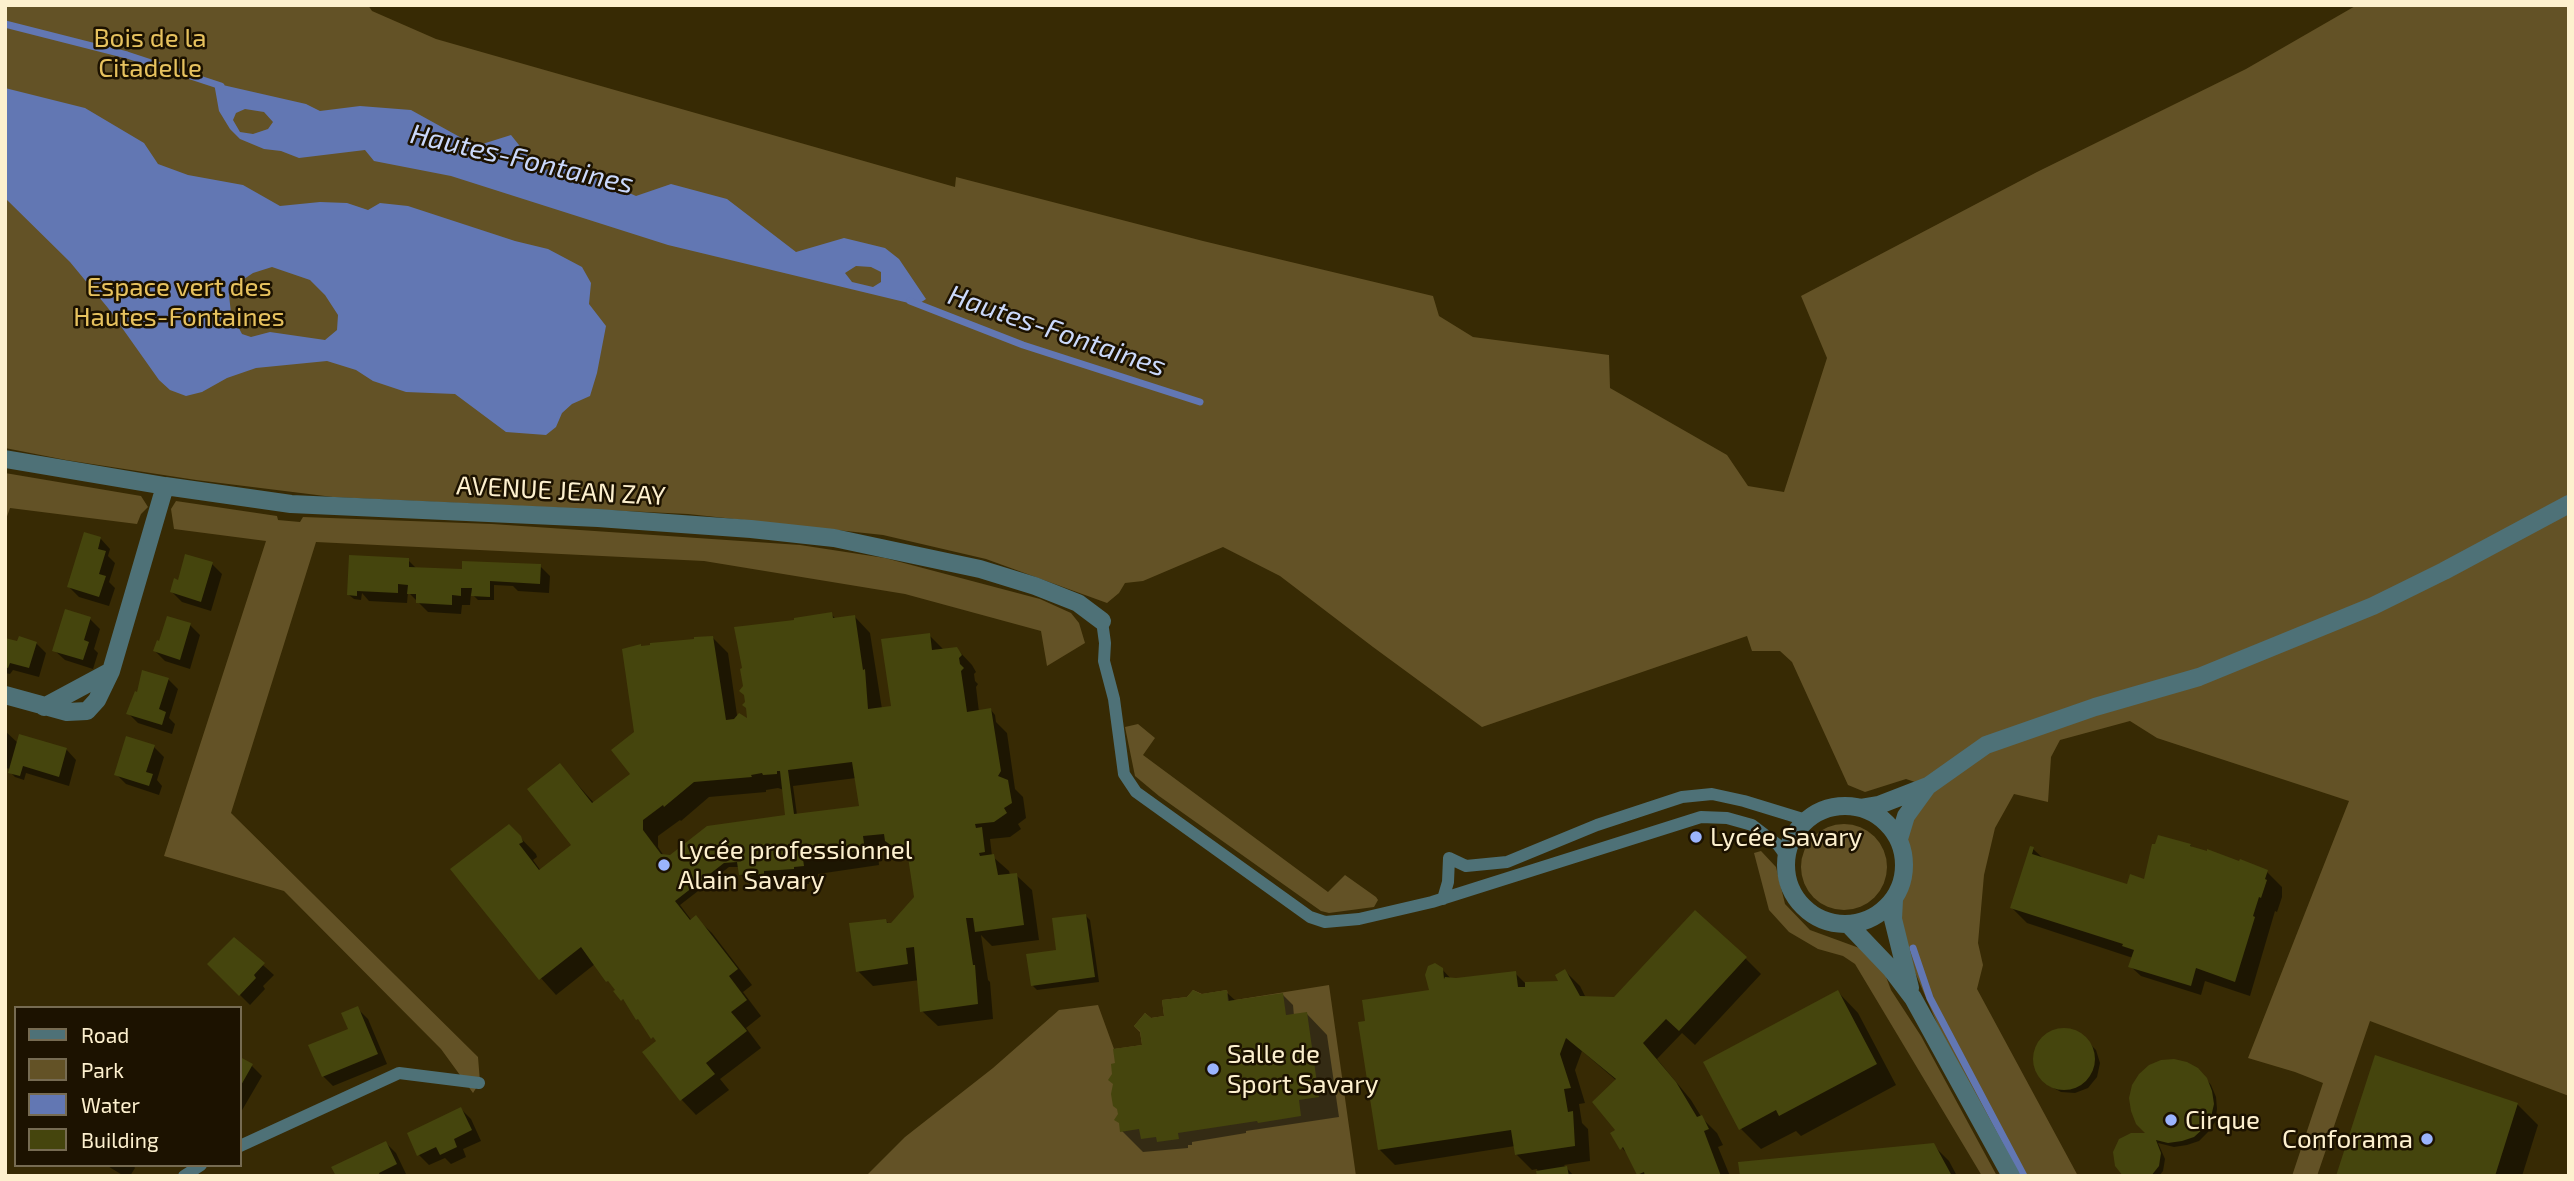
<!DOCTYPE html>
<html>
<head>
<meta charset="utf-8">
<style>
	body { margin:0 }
	#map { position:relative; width:2574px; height:1181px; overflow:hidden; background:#372a04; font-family:"Exo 2",sans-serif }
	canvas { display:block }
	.frame { position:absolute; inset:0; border:7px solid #fdf0ce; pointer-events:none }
	.legend { position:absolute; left:14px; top:1006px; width:228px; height:161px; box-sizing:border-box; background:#1c1200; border:2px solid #766b52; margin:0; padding:9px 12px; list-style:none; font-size:21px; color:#fdf0ce }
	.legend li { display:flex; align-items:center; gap:14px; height:35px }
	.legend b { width:35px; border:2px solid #766b52 }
</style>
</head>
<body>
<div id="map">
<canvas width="2574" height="1181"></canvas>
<div class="frame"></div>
<ul class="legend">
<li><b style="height:9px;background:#4e7177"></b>Road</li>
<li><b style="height:19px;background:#635226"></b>Park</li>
<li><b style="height:19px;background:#6277b3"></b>Water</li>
<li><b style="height:19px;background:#45450d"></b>Building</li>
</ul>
</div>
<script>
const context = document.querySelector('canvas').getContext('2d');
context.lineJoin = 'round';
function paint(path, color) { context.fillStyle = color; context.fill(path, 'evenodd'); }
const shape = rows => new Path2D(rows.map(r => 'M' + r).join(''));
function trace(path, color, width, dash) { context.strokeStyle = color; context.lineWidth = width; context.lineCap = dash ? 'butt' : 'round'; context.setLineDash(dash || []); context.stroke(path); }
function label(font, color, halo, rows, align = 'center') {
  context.font = font + ' "Exo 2",sans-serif'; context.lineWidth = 5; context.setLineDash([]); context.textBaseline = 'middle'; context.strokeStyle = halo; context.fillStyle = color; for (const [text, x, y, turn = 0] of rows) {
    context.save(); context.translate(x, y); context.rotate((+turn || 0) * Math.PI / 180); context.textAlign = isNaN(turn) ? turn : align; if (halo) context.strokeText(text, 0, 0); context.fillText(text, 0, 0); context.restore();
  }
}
paint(shape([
	[5,5,368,5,372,11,436,39,955,187,956,177,1203,241,1433,296,1439,316,1473,337,1609,355,1610,388,1727,455,1748,486,1784,492,1827,358,1801,296,2037,172,2246,69,2357,5,2569,5,2569,1096,2370,1021,2317,1176,2292,1176,2323,1083,2295,1072,2248,1058,2349,801,2157,738,2130,721,2060,740,2051,757,2048,802,2014,794,1995,828,1984,875,1978,943,1983,965,1977,989,2078,1176,2020,1176,1939,1028,1914,970,1894,900,1904,876,1905,866,1899,839,1927,786,1906,779,1865,792,1848,785,1792,662,1780,651,1752,651,1747,636,1482,727,1373,647,1280,576,1223,547,1143,581,1125,583,1119,593,1107,603,986,559,883,535,688,514,333,497,196,480,66,460,5,448],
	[5,473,141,496,148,507,141,514,137,524,10,508,5,522],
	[176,501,277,516,278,520,300,522,303,517,492,524,800,545,885,558,1040,599,1071,613,1079,623,1085,643,1047,666,1041,631,905,594,704,561,316,542,231,813,478,1057,480,1082,473,1093,441,1049,284,891,164,856,266,541,174,529,171,509],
	[1138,724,1155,738,1143,755,1328,892,1345,875,1376,897,1378,900,1374,907,1329,913,1321,911,1159,796,1135,776,1125,727],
	'1801 867a43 43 0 1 1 86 0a43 43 0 1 1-86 0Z',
	[1761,851,1776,867,1785,904,1810,930,1862,949,1882,966,1891,990,1921,1036,1997,1176,1982,1176,1855,964,1843,956,1818,949,1789,932,1769,910,1754,853],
	[1329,985,1356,1176,866,1176,905,1137,993,1068,1059,1010,1098,1005,1114,1049,1142,1045,1140,1032,1134,1026,1145,1013,1151,1018,1164,1016,1162,1000,1187,997,1193,990,1202,994,1227,990,1229,1001]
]), '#635226');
paint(shape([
	[214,83,306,104,320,111,360,106,411,110,476,146,511,135,539,170,573,168,636,196,671,184,727,199,796,252,844,238,885,248,899,259,926,299,917,305,668,245,451,176,374,161,365,150,299,158,281,151,264,149,240,139,230,129,219,111],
	[245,109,264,112,273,122,268,129,253,134,240,132,233,120,236,113],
	[856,266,871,267,881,272,881,282,873,287,852,282,845,273],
	[5,88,85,108,144,143,158,164,188,175,243,185,280,206,320,202,347,203,368,210,380,203,408,206,515,241,548,249,582,267,591,283,589,304,606,326,597,373,590,396,572,404,562,413,556,427,546,435,506,432,455,394,406,392,373,381,356,370,327,361,256,368,227,378,202,392,186,396,170,390,159,380,108,308,70,262,5,198],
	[272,267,310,280,325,295,338,315,337,330,325,340,270,332,251,337,242,334,231,313,229,295,238,283,253,273]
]), '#6277b3');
paint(shape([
	[100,538,110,549,108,556,115,563,109,582,115,588,109,606,79,597,69,587],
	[408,560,417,569,461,571,540,566,550,576,549,593,518,591,513,586,494,585,494,600,478,600,471,593,470,605,462,605,461,614,428,612,408,592,407,603,369,601,362,593,361,600,354,599,349,595],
	[212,564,222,574,211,611,182,602,172,592,179,582],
	[831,614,836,619,855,617,870,633,882,709,893,707,929,635,945,651,957,649,972,665,976,672,974,674,975,681,978,684,976,687,979,712,991,710,995,715,996,722,1007,733,1015,789,1023,797,1026,818,1018,824,1021,829,1010,837,990,839,992,856,1009,871,1010,875,1016,875,1032,890,1039,940,992,946,981,935,988,980,990,982,993,1019,938,1026,922,1011,920,980,873,986,858,971,885,920,890,925,915,897,910,862,895,849,878,852,879,865,818,874,818,881,809,882,809,884,778,886,779,889,767,890,766,888,756,890,740,874,739,867,729,867,680,905,692,921,696,918,712,933,752,985,743,992,761,1016,746,1028,761,1048,720,1079,729,1090,696,1115,681,1099,658,1043,595,964,556,995,506,939,453,870,509,826,536,854,537,857,533,860,541,871,573,846,560,765,594,803,632,774,636,733,713,638,728,653,737,715,750,721,796,622],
	[856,778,861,807,797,815,793,786],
	[778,788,784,790,787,816,671,857,664,856,658,847,658,836,680,820,681,821,709,797,766,792,766,790],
	[90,619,100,629,94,649,98,653,93,669,65,660,54,650],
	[190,625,200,635,190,669,165,661,155,651],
	[5,640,18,644,36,643,46,653,39,677,13,670,10,674,5,673],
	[168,679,178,689,169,718,175,724,172,734,138,723,128,713],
	[5,731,18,743,66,749,76,760,69,786,26,773,24,780,15,777,10,772,11,769,5,768],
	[154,747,164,757,157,780,162,786,159,795,126,784,116,774],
	[2190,845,2193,848,2267,872,2282,887,2282,897,2277,912,2275,911,2250,996,2205,981,2201,995,2141,976,2130,966,2133,958,2027,923,2012,908,2033,849,2045,860,2128,886,2145,881],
	[1085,915,1090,920,1099,982,1037,990,1033,986],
	[234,939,274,975,263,986,265,989,250,1005,209,964],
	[1745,958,1761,974,1695,1045,1682,1033,1657,1059,1691,1100,1702,1118,1717,1133,1723,1145,1718,1147,1730,1176,1640,1176,1630,1157,1622,1148,1617,1130,1617,1081,1582,1051,1575,1070,1585,1103,1579,1104,1582,1123,1588,1129,1590,1161,1564,1165,1574,1176,1539,1176,1537,1169,1532,1170,1516,1154,1515,1146,1395,1165,1380,1150,1440,967,1452,980,1515,973,1526,984,1560,983,1565,971,1580,986,1586,998,1615,999],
	[1226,992,1236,1001,1283,995,1293,1005,1294,1016,1307,1014,1327,1035,1339,1117,1246,1131,1246,1133,1192,1142,1192,1145,1188,1145,1188,1148,1143,1152,1122,1131,1114,1075,1144,1046,1151,1020,1166,1018,1201,996],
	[1838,992,1858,1013,1896,1085,1801,1136,1796,1131,1761,1149,1741,1129],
	[358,1009,368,1019,387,1064,333,1086,323,1076,350,1030],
	[2067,1029,2080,1034,2096,1050,2100,1063,2097,1077,2088,1088,2075,1093,2061,1092,2048,1085,2036,1067,2035,1053,2041,1040,2053,1032],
	[240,1059,252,1066,262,1076,241,1112],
	[2203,1075,2211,1085,2216,1097,2217,1109,2215,1122,2208,1132,2199,1141,2187,1145,2174,1147,2158,1143,2165,1159,2163,1171,2159,1176,2126,1176,2149,1135],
	[2517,1104,2538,1125,2522,1176,2338,1176],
	[461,1109,471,1119,481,1141,463,1149,466,1157,451,1164,445,1158,429,1165,419,1155,409,1134],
	[386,1143,396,1153,406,1174,338,1176],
	[1933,1145,1949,1161,1957,1176,1741,1176],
	[106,1165,133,1165,135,1168,130,1176,124,1176]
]), '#0007');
trace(shape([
	[5,24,127,55,221,86],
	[910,301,1023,345,1200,402],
	[1913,948,1930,998,2024,1176]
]), '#6277b3', 7);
paint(shape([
	[84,532,101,537,98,549,106,551,99,574,106,576,99,597,67,587],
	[185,554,213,562,201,602,170,592,174,578,178,580],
	[349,555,409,558,409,567,435,568,462,569,462,561,541,564,540,584,490,581,490,597,471,596,472,588,461,588,461,596,452,595,452,605,416,603,416,594,407,594,408,585,398,584,398,593,357,591,357,596,347,595],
	[65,609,91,617,84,640,89,642,83,660,52,651],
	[832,612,833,618,855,615,863,670,865,669,868,709,891,706,881,639,930,633,932,650,957,647,962,655,959,658,960,664,964,668,961,671,967,712,991,708,1001,771,998,776,1008,780,1012,803,1004,808,1007,813,994,822,975,824,976,828,982,827,985,852,979,853,980,856,994,854,998,875,1017,873,1024,925,975,932,973,918,966,918,973,965,975,965,978,1004,920,1012,914,947,906,948,908,964,856,972,849,923,886,919,887,923,891,923,914,897,908,857,885,841,884,834,863,836,865,850,803,859,804,866,794,867,794,869,764,871,764,874,750,876,750,874,739,875,737,862,724,863,675,901,690,920,696,915,738,969,729,976,747,1000,731,1012,747,1031,706,1063,715,1074,680,1101,642,1052,656,1041,653,1037,651,1039,638,1019,636,1020,623,999,621,1001,613,991,615,990,608,981,606,982,581,947,539,980,450,869,509,824,521,836,523,842,519,844,539,870,571,845,527,789,560,763,592,803,630,774,611,750,634,732,622,649,641,644,641,646,650,645,650,643,694,639,694,637,713,636,726,720,734,719,739,713,747,718,746,708,742,705,745,702,744,695,739,691,743,686,740,669,742,668,734,627,794,620,794,618],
	[852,762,859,806,794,814,788,770],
	[777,771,780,771,785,815,707,826,670,855,661,854,643,830,643,820,663,805,664,807,694,782,752,777,751,775,762,773,763,775,777,774],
	[167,616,191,623,180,660,153,651,157,640,159,641],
	[19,636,37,642,29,668,10,663,8,668,5,667,5,638,17,641],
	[142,670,169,678,159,709,166,712,162,725,126,714,135,691,137,692],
	[19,734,67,748,59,777,23,766,20,776,8,773],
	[126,736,155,745,146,772,153,774,149,786,114,775],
	[2158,835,2191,844,2190,846,2207,851,2207,849,2239,861,2240,859,2268,870,2265,879,2267,880,2261,898,2259,897,2253,916,2255,917,2235,982,2196,968,2191,986,2128,967,2134,950,2122,946,2123,944,2010,908,2030,846,2034,847,2032,854,2127,884,2130,874,2144,879,2152,844,2155,844],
	[1695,910,1747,957,1679,1031,1666,1019,1643,1043,1676,1082,1697,1117,1702,1115,1709,1129,1704,1131,1721,1176,1645,1176,1644,1172,1637,1175,1623,1147,1620,1150,1610,1133,1615,1130,1592,1102,1616,1079,1566,1038,1560,1054,1571,1088,1564,1089,1568,1112,1573,1111,1575,1146,1515,1155,1511,1130,1378,1150,1358,1022,1365,1021,1362,1000,1429,990,1425,975,1428,966,1435,963,1443,968,1444,979,1445,977,1456,978,1516,971,1518,987,1525,987,1525,982,1558,981,1555,975,1565,969,1580,996,1614,997],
	[1086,914,1095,977,1031,986,1026,954,1056,950,1052,918],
	[234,937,265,963,254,975,256,978,239,996,207,964],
	[1193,990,1201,994,1227,990,1228,1001,1283,993,1286,1015,1307,1012,1319,1097,1299,1100,1301,1116,1258,1123,1257,1121,1178,1133,1179,1139,1157,1142,1156,1137,1141,1139,1139,1129,1120,1132,1119,1123,1114,1120,1118,1114,1117,1109,1113,1106,1111,1094,1113,1084,1108,1080,1112,1074,1111,1064,1115,1063,1113,1049,1142,1045,1140,1031,1134,1026,1145,1013,1151,1018,1164,1016,1162,1000,1187,997],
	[1838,990,1877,1064,1779,1116,1776,1110,1739,1130,1703,1062],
	[358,1006,378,1054,322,1077,308,1045,348,1029,341,1013],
	'2033 1059a31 31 0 1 1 62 0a31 31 0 1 1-62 0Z',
	[2375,1055,2518,1103,2495,1176,2336,1176],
	[240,1057,253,1064,240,1087],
	[2174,1059,2187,1062,2198,1068,2207,1078,2212,1091,2214,1104,2211,1117,2204,1128,2194,1137,2182,1141,2168,1143,2156,1140,2161,1153,2159,1166,2151,1176,2123,1176,2115,1166,2113,1152,2119,1139,2131,1133,2145,1133,2136,1124,2131,1111,2129,1098,2132,1085,2139,1074,2149,1065,2161,1060],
	[461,1107,472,1130,454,1139,457,1147,440,1155,436,1147,417,1156,407,1133],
	[386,1141,397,1164,379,1173,380,1176,336,1176,331,1167],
	[1934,1143,1952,1176,1740,1176,1738,1162],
	[1567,1166,1569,1176,1537,1176,1536,1171]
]), '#45450d');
trace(shape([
	[1102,621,1105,643,1104,661,1114,699,1124,774,1136,792,1310,917,1325,922,1359,919,1432,902,1701,817,1727,818,1752,825,1778,845,1786,856],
	[1443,899,1448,882,1449,858,1466,866,1507,862,1597,825,1682,797,1712,794,1744,801,1806,820],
	[240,1146,399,1073,479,1083],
	[184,1176,201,1165]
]), '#4e7177', 12);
trace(shape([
	[5,459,165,486,291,504,598,518,751,529,834,538,980,569,1035,586,1078,603,1102,621],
	[5,695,67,712,87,711,97,700,111,671,165,486],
	[44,707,111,671],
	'1786 865a59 59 0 1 1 118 0a59 59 0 1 1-118 0Z',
	[1861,808,1879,805,1928,786,1986,745,2095,707,2199,677,2373,606,2444,571,2569,504],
	[1899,839,1906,816,1927,787],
	[1894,900,1893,919,1910,988],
	[1849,925,1891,969,1913,998,2011,1176]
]), '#4e7177', 18);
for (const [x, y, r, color] of [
	[1696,837,7,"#9bb4fd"],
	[664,865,7,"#9bb4fd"],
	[1213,1069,7,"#9bb4fd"],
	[2171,1120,7,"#9bb4fd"],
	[2427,1139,7,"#9bb4fd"]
]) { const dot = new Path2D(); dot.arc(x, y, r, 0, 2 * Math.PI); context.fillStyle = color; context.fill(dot); trace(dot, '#1c1200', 2.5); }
label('26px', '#e7c25e', '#1c1200', [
	["Bois de la",150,38],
	["Citadelle",150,68],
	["Espace vert des",179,287],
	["Hautes-Fontaines",179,317]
]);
label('26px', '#fdf0ce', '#1c1200', [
	["AVENUE JEAN ZAY",561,491,3]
]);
label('26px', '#fdf0ce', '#1c1200', [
	["Lycée Savary",1710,837],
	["Lycée professionnel",678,850],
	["Alain Savary",678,880],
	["Salle de",1227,1054],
	["Sport Savary",1227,1084],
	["Cirque",2185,1120],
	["Conforama",2413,1139,"right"]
], 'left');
label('italic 28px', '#cbd9fb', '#1c1200', [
	["Hautes-Fontaines",522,159,13],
	["Hautes-Fontaines",1057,331,19]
]);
</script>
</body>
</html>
